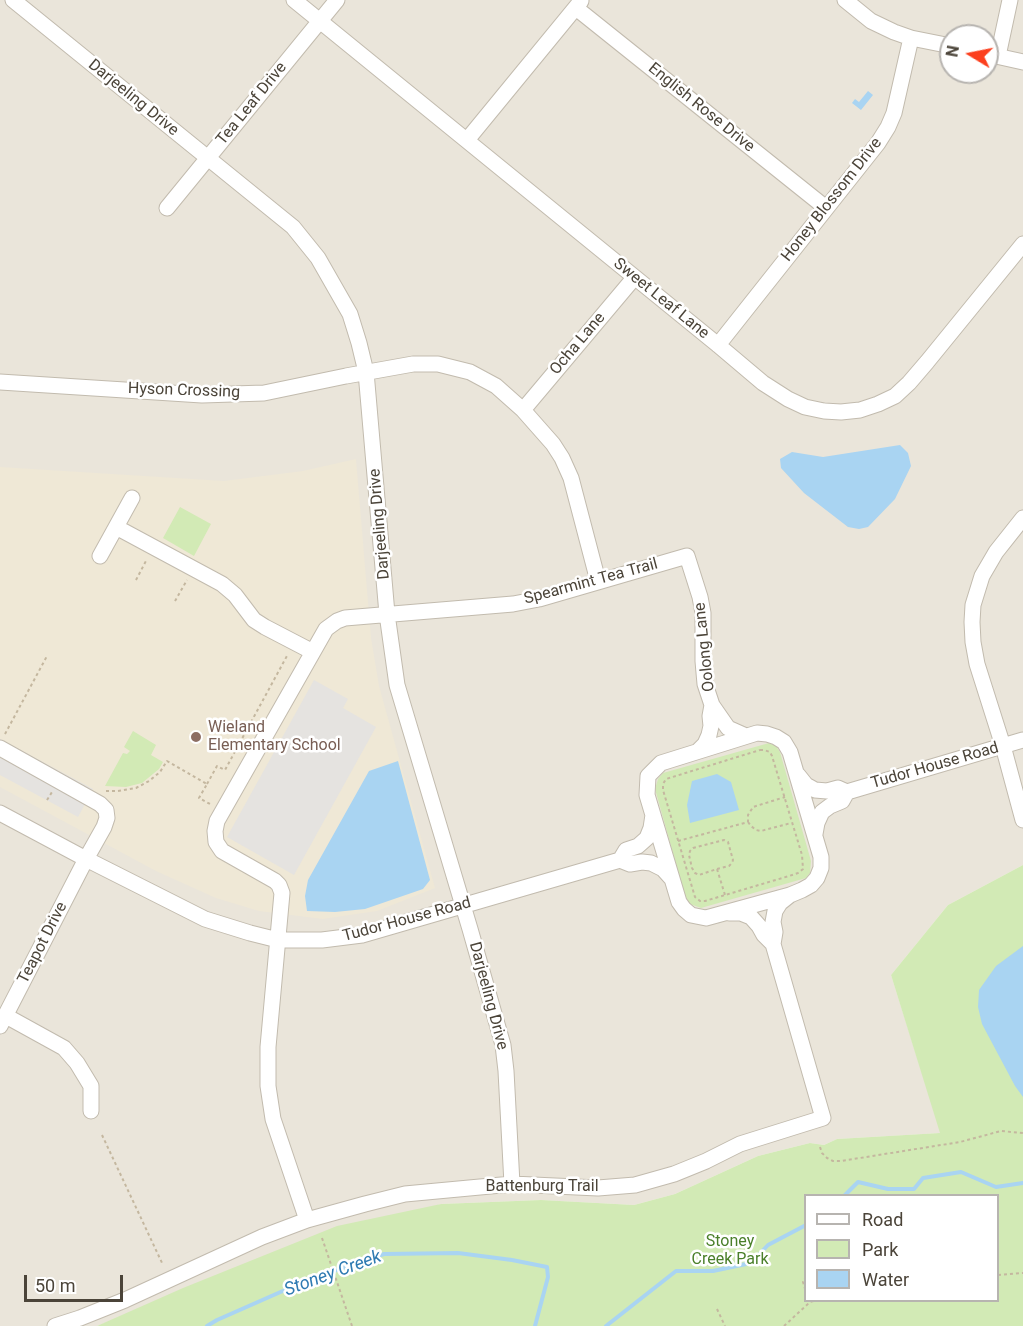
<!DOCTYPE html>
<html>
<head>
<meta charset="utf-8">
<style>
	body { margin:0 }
	#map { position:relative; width:1023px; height:1326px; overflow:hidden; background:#f6f3ec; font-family:Roboto,sans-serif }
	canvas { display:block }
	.legend { position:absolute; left:804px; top:1194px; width:195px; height:108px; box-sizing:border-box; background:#fff; border:2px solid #b7b4b0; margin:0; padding:8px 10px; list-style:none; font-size:18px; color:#4b4439 }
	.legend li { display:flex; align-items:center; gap:12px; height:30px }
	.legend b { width:30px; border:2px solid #b7b4b0 }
	.north { position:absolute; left:939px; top:24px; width:60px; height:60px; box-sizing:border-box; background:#fff; border:2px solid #b7b4b0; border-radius:50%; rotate:280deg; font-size:16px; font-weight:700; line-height:24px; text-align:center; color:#4b4439 }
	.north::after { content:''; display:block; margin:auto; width:21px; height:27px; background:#fc3f1d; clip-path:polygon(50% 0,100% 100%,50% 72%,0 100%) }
	.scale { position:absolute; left:24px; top:1275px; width:99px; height:27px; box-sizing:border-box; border:3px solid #4b4439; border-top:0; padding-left:8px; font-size:18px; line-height:21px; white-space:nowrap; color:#4b4439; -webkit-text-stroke:4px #fff; paint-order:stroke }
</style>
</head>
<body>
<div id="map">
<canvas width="1023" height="1326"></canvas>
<ul class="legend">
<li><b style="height:8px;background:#fff"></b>Road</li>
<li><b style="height:16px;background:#d2eab5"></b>Park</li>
<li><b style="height:16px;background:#a9d4f2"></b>Water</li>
</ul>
<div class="north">N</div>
<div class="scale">50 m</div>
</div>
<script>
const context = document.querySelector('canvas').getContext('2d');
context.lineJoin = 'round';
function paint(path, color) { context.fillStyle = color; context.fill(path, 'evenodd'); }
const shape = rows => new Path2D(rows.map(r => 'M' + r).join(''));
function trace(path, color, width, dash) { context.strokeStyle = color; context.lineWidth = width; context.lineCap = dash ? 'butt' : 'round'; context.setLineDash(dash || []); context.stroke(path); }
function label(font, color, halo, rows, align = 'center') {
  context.font = font + ' Roboto,sans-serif'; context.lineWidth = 5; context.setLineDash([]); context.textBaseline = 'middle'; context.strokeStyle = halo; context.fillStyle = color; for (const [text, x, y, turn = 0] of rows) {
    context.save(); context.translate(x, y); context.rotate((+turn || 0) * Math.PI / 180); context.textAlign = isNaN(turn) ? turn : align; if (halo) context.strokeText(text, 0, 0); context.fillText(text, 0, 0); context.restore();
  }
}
paint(shape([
	[0,0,1023,0,1023,865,948,905,891,975,941,1133,837,1139,824,1145,810,1143,758,1156,675,1194,634,1205,541,1200,441,1204,97,1326,0,1326],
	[951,36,987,36,987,72,951,72]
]), '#eae5da');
paint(shape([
	[356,459,371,638,379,686,435,888,377,911,323,919,259,911,216,898,156,871,0,787,0,467,224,481,303,471]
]), '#efe8d6');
paint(shape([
	[180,507,211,524,194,556,163,538],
	[133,731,156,745,151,755,163,762,159,769,142,783,126,787,105,786,123,753,127,754,130,751,124,747],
	[769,743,776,746,780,752,811,861,810,873,806,878,701,908,690,904,685,896,655,789,658,779,663,773],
	[1023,865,1023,1326,97,1326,183,1288,337,1226,441,1204,541,1200,634,1205,675,1194,758,1156,810,1143,824,1145,837,1139,940,1133,891,975,948,905],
	[806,1196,998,1196,998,1300,806,1300]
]), '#d2eab5');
paint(shape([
	[314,680,348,699,343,708,376,727,294,875,227,837],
	[0,739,93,789,78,817,0,775]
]), '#e5e3e0');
paint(shape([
	[868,91,873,95,861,110,852,103,855,99,859,102],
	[900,445,908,453,911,466,895,499,868,527,859,529,848,527,804,493,781,468,780,459,792,452,823,457],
	[398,761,430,880,423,889,365,909,335,912,307,911,305,896,308,880,369,771],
	[717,774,731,782,739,810,690,823,687,805,692,781],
	[1023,946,1023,1097,1015,1086,982,1024,978,1007,979,990,996,966]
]), '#a9d4f2');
trace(shape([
	[844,1196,858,1182,888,1189,914,1189,923,1178,961,1172,996,1187,1023,1183],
	[207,1326,217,1320,310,1279,384,1254,458,1253,512,1260,547,1267,548,1277,535,1326],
	[606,1326,676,1271,713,1271,751,1263,768,1245,806,1225]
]), '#a9d4f2', 4);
const minor = shape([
	[13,0,293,227,318,258,350,314,359,343,366,372,387,614,397,685,470,929,503,1045,506,1071,512,1184],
	[294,0,718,345,763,383,788,399,805,407,824,411,841,412,860,410,878,404,895,396,909,383,927,362,1023,244],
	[845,0,871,21,894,32,911,38,951,46],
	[576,8,826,208],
	[987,54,1023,62],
	[998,56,1010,0],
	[467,140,581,1],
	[167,208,337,0],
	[718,345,878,143,888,127,894,113,911,38],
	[0,382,202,395,264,393,346,376,413,364,438,364,470,372,496,386,523,410,553,444,562,458,571,478,598,581],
	[523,410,634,278],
	[1023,518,996,552,982,576,973,605,972,622,973,642,977,664,1003,746,1023,820],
	[116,527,222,584,235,595,254,620,265,627,313,652],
	[100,556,132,498],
	[0,748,100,804,106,810,107,818,104,827,86,859,0,1026],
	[698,751,705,744,709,735,711,726,710,716,712,705],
	[798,775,806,785,815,790,827,791,838,788,847,792,1023,740],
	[0,813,86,859,205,919,250,933,278,940,322,940,362,935,620,860,630,864,642,862,651,863,663,869,672,879],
	[815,834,817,823,822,812,830,806,842,801,847,792],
	[620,860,626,850,638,846,647,838,651,828,653,815],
	[729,913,741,913,751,917,759,926,764,935,773,944],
	[6,1016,64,1048,77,1063,91,1086,91,1111],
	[307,1220,273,1119,268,1086,268,1047,282,893,279,885,275,881,222,851,216,842,215,831,217,821,326,629,337,621,345,618,513,604,539,599,687,556,700,597,703,613,703,661,705,684,712,705,728,728,746,736],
	[55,1326,80,1318,125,1300,262,1237,307,1220,365,1204,405,1194,512,1184,598,1188,635,1185,674,1174,706,1161,740,1144,823,1118,773,944,775,932,773,922,775,911,780,903,790,895,802,890,811,885,817,878,821,868,821,857,790,752,784,742,776,737,767,734,757,733,661,763,648,776,647,795,679,902,684,909,691,915,706,918,790,895]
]);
trace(minor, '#c2bbae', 17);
trace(shape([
	[136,580,147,559],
	[175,601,187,580],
	[5,734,47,656],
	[760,750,764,750,770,752,772,756,802,855,803,869,798,873,789,876,705,901,700,901,695,897,663,790,663,784,666,779,760,750],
	[207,784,217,766,225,770,288,654],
	[106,791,118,791,136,788,149,781,160,772,167,761,207,784,199,798,210,804],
	[47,800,52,792],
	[748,822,751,826,756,830,761,831,791,823],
	[678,841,748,822,748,815,753,807,785,797],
	[717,869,729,866,732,863,733,860,728,842,724,840,693,848,690,851,689,855,692,868,695,873,699,875,717,869,725,895],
	[102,1135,163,1265],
	[820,1147,822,1153,827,1158,833,1161,841,1161,960,1142,1001,1131,1023,1133],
	[322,1238,352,1326],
	[998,1275,1023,1273],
	[806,1276,803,1282,806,1292],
	[717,1309,725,1326],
	[784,1326,810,1302,817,1300]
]), '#c4b79f', 2, [3, 3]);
trace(minor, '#fff', 15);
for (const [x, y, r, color] of [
	[196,737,6,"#8d6e63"]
]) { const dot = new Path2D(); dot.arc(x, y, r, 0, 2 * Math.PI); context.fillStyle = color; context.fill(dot); trace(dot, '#fff', 2); }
label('16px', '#4b4439', '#fff', [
	["Darjeeling Drive",133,98,39],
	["Tea Leaf Drive",252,104,-51],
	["English Rose Drive",701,108,39],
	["Honey Blossom Drive",832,200,-52],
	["Sweet Leaf Lane",661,299,39],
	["Ocha Lane",578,344,-50],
	["Hyson Crossing",184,391,2],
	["Darjeeling Drive",380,524,-95],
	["Spearmint Tea Trail",591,582,-15],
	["Oolong Lane",705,647,-96],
	["Tudor House Road",935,766,-16],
	["Tudor House Road",407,920,-15],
	["Teapot Drive",43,943,-63],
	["Darjeeling Drive",488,996,75],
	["Battenburg Trail",542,1187]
]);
label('16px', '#785e54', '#fff', [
	["Wieland",208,728],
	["Elementary School",208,746]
], 'left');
label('16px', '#4a7f2a', '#fff', [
	["Stoney",730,1242],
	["Creek Park",730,1260]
]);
label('italic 18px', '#2e7ab2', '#fff', [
	["Stoney Creek",333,1274,-20]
]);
</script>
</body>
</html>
